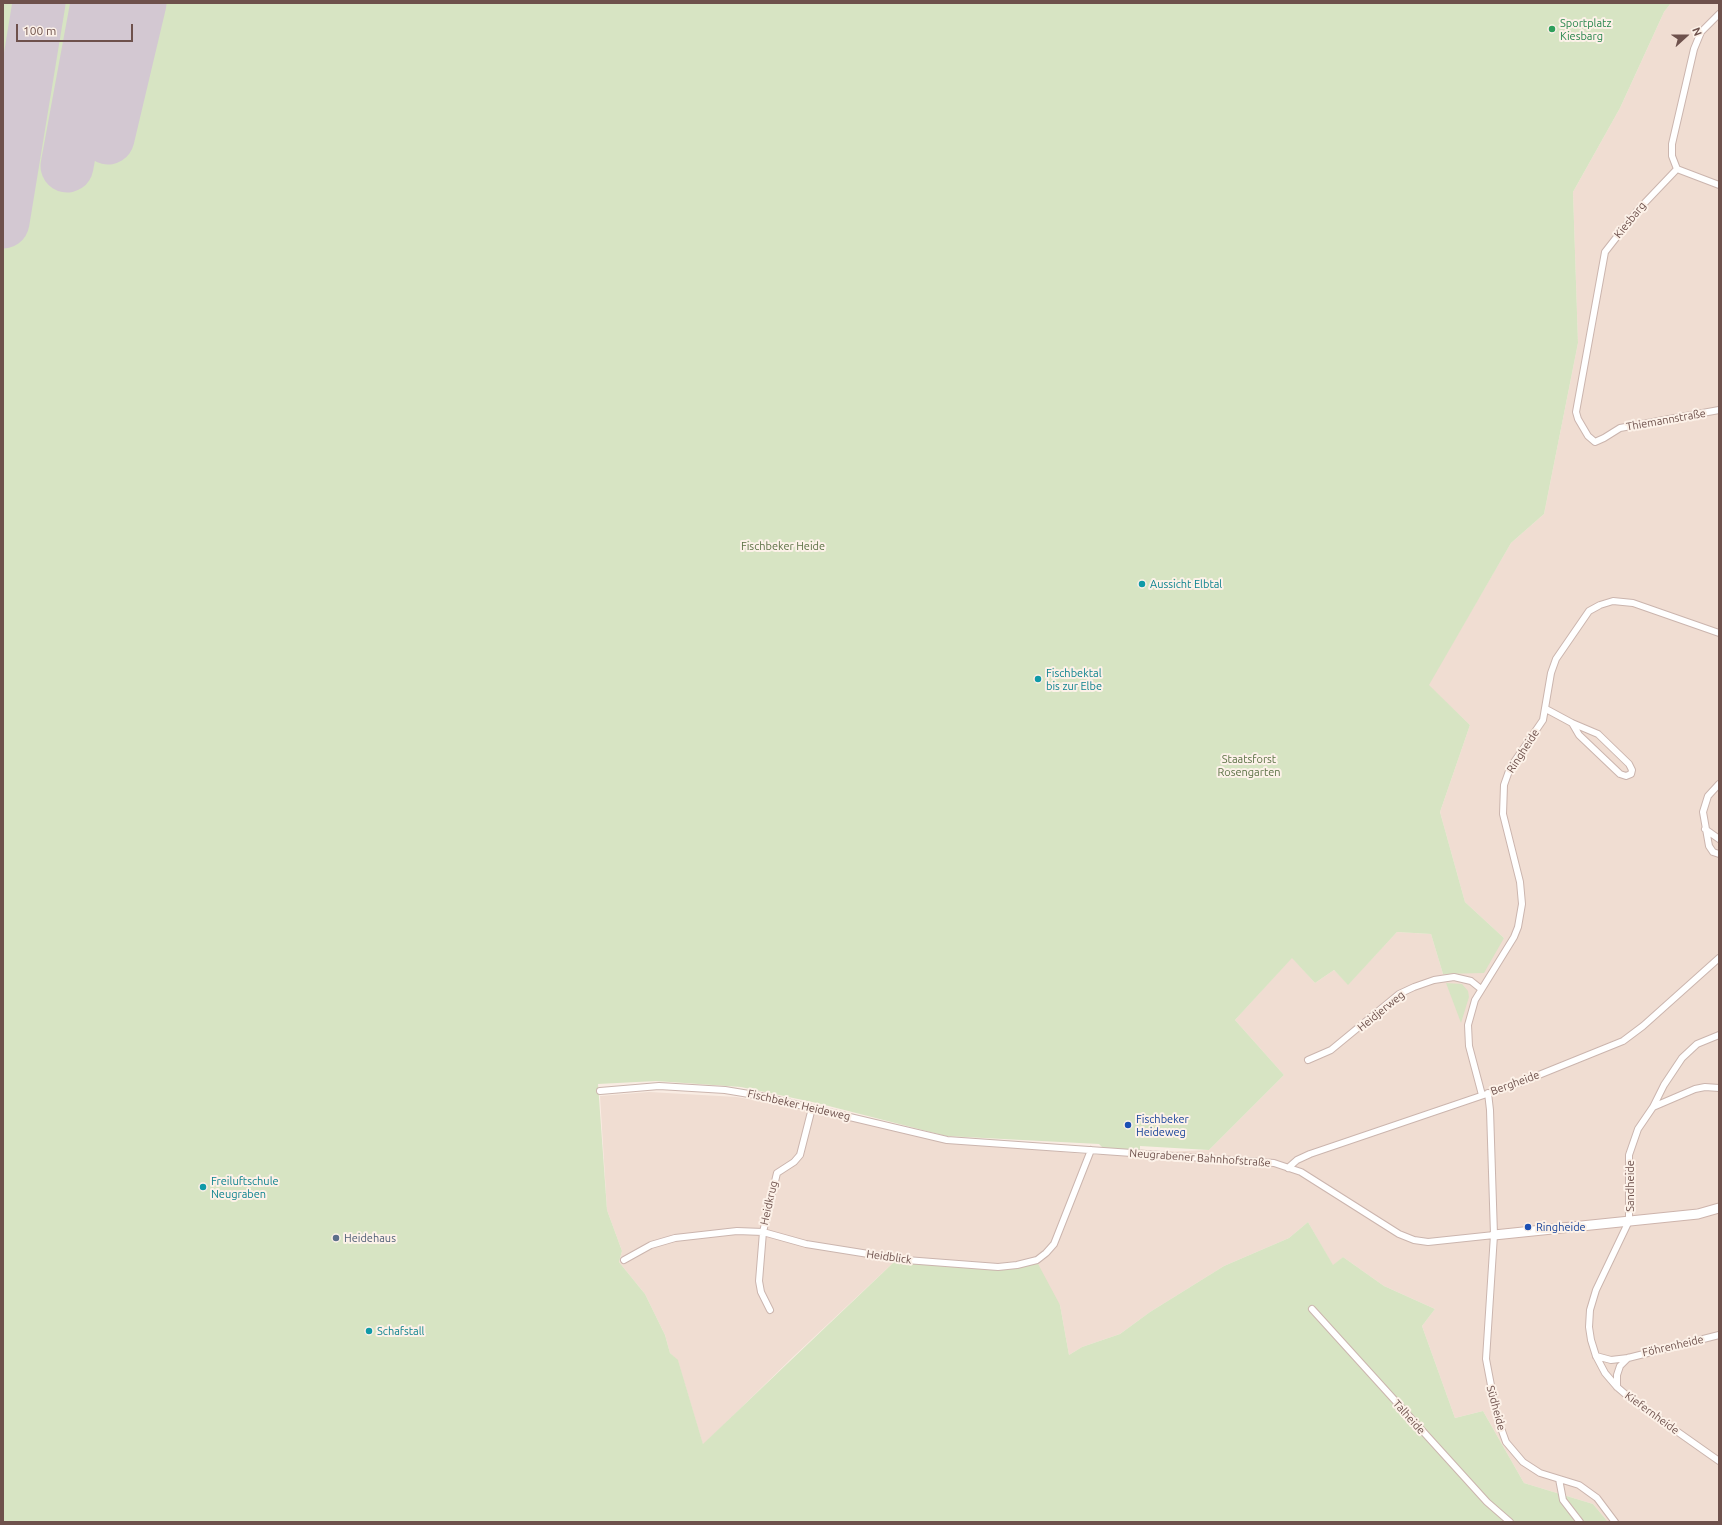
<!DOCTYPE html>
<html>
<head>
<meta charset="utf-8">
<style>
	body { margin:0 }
	#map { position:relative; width:1722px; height:1525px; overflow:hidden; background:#f9ece3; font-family:Ubuntu,sans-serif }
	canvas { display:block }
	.frame { position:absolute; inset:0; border:4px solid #6e514c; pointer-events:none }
	.north { position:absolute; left:1666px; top:16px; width:40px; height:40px; -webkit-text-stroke:3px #fcf1e8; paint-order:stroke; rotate:69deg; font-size:11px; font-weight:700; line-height:16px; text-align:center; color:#6e514c }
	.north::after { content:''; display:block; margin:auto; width:14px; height:18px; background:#6e514c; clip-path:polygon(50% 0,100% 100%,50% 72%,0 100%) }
	.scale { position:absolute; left:16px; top:24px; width:117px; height:18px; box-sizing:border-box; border:2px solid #6e514c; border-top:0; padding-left:5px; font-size:12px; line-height:14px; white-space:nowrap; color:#6e514c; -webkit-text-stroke:3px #fcf1e8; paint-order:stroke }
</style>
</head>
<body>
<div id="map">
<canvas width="1722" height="1525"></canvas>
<div class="frame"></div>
<div class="north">N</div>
<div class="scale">100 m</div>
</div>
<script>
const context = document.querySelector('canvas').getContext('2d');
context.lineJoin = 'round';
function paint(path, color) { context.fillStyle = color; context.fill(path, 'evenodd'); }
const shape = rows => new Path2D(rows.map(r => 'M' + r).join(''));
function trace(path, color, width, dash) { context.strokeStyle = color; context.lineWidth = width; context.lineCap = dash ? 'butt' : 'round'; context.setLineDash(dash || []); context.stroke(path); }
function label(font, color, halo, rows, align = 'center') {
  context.font = font + ' Ubuntu,sans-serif'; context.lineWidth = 4; context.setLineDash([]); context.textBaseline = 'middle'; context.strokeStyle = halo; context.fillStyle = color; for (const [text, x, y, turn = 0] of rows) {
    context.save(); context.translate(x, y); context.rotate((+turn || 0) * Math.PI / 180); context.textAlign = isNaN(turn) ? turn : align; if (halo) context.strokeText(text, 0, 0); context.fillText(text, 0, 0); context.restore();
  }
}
paint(shape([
	[1671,3,1719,3,1719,1522,1608,1522,1593,1504,1524,1483,1483,1411,1455,1418,1422,1326,1435,1309,1384,1286,1343,1257,1333,1266,1308,1222,1289,1238,1224,1266,1150,1312,1120,1334,1082,1347,1069,1355,1060,1305,1017,1266,894,1262,794,1356,703,1445,678,1361,670,1353,665,1335,645,1294,619,1262,622,1251,607,1210,600,1096,649,1092,737,1097,770,1103,946,1141,1094,1155,1209,1150,1284,1075,1235,1020,1292,957,1315,983,1334,970,1348,984,1397,932,1431,934,1443,974,1504,938,1465,902,1440,812,1470,725,1428,685,1511,543,1544,514,1578,343,1573,192,1620,108,1664,12]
]), '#f0ddd2');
paint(shape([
	[3,3,1671,3,1664,12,1620,108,1573,192,1578,343,1544,514,1511,543,1429,685,1470,725,1440,812,1465,902,1504,938,1484,973,1443,974,1431,934,1397,932,1348,985,1334,970,1315,983,1292,958,1235,1020,1284,1075,1209,1150,1140,1146,1140,1150,1103,1148,1099,1144,946,1136,817,1103,741,1087,656,1081,598,1084,607,1210,622,1251,619,1262,645,1294,665,1335,670,1353,678,1360,703,1444,894,1262,999,1268,1037,1262,1060,1305,1069,1355,1082,1347,1120,1334,1150,1312,1224,1266,1289,1238,1308,1222,1333,1265,1343,1257,1384,1286,1435,1309,1422,1326,1455,1418,1483,1411,1524,1483,1593,1504,1608,1522,3,1522],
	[1446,983,1462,984,1468,991,1469,997,1461,1023]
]), '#d7e4c3');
trace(shape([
	[108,138,140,3],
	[67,166,97,3],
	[3,222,39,3]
]), '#d3c8d2', 53);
const street = shape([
	[1719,14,1701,32,1694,49,1672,144,1672,156,1677,169,1637,211,1605,252,1576,412,1578,419,1588,436,1595,442,1604,438,1620,428,1719,410],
	[1677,169,1719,185],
	[1546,709,1572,723,1598,734,1629,764,1632,770,1631,774,1626,776,1620,774,1579,735,1572,723],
	[1719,784,1708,796,1703,812,1709,846,1713,852,1719,854],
	[1705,829,1719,839],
	[1308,1060,1331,1050,1399,994,1414,987,1434,980,1454,977,1471,981,1481,989],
	[1719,1088,1705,1087,1695,1089,1653,1107,1638,1129,1629,1155,1629,1221,1596,1290,1590,1310,1589,1327,1591,1340,1596,1356,1605,1373,1617,1387,1631,1399,1719,1461],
	[600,1091,659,1086,725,1090,761,1096,947,1140,1274,1163,1301,1172,1399,1234,1414,1240,1428,1242,1494,1235],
	[1488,1093,1490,1110,1494,1235,1486,1359,1497,1417,1506,1442,1523,1462,1540,1473,1579,1485,1597,1498,1615,1522],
	[1482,1095,1469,1046,1468,1025,1475,1000,1514,937,1518,927,1522,904,1520,882,1503,814,1504,785,1510,768,1543,720,1551,673,1556,659,1589,611,1600,605,1613,601,1633,603,1719,633],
	[1653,1107,1664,1085,1682,1058,1697,1044,1719,1035],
	[1288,1168,1297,1160,1310,1154,1519,1083,1623,1041,1643,1026,1719,958],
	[624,1260,651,1245,675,1238,737,1231,763,1232,806,1244,906,1260,998,1267,1017,1265,1037,1260,1046,1253,1054,1244,1091,1150],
	[1312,1309,1487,1502,1510,1522],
	[770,1310,761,1292,759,1281,763,1232,777,1173,794,1162,800,1155,812,1108],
	[1596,1356,1611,1360,1628,1358,1719,1335],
	[1617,1387,1617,1375,1620,1366,1628,1358],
	[1559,1479,1563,1500,1580,1522]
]);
const secondary = shape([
	[1494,1235,1698,1214,1719,1208]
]);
trace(street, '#cbb5ae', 8);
trace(secondary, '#cdb4ac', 11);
trace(street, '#fff', 6);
trace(secondary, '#fff', 9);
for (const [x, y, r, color] of [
	[1552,29,4,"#2e9e5b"],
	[1142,584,4,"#0f9aa8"],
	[1038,679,4,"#0f9aa8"],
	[1128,1125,4,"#1a4fb4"],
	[203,1187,4,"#0f9aa8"],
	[1528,1227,4,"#1a4fb4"],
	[336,1238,4,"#5c6f8a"],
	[369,1331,4,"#0f9aa8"]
]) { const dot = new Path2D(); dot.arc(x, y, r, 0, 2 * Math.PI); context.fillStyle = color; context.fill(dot); trace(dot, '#fcf1e8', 1.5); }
label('11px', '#27864d', '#fcf1e8', [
	["Sportplatz",1560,23],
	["Kiesbarg",1560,36]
], 'left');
label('11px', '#6e514c', '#fcf1e8', [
	["Kiesbarg",1630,220,-51],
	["Thiemannstraße",1666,420,-10],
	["Ringheide",1523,751,-57],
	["Heidjerweg",1381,1011,-39],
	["Bergheide",1515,1083,-20],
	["Fischbeker Heideweg",799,1105,13],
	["Neugrabener Bahnhofstraße",1200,1158,4],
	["Sandheide",1630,1186,-90],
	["Heidkrug",769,1203,-77],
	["Heidblick",889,1257,8],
	["Föhrenheide",1673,1346,-13],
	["Südheide",1496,1408,75],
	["Kiefernheide",1652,1413,36],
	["Talheide",1409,1417,48]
]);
label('11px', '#5c7246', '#fcf1e8', [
	["Fischbeker Heide",783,546],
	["Staatsforst",1249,759],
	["Rosengarten",1249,772]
]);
label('11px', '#0d838f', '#fcf1e8', [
	["Aussicht Elbtal",1150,584],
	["Fischbektal",1046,673],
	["bis zur Elbe",1046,686],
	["Freiluftschule",211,1181],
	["Neugraben",211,1194],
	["Schafstall",377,1331]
], 'left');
label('11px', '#164399', '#fcf1e8', [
	["Fischbeker",1136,1119],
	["Heideweg",1136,1132],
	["Ringheide",1536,1227]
], 'left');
label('11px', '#4e5e75', '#fcf1e8', [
	["Heidehaus",344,1238]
], 'left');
</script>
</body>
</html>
